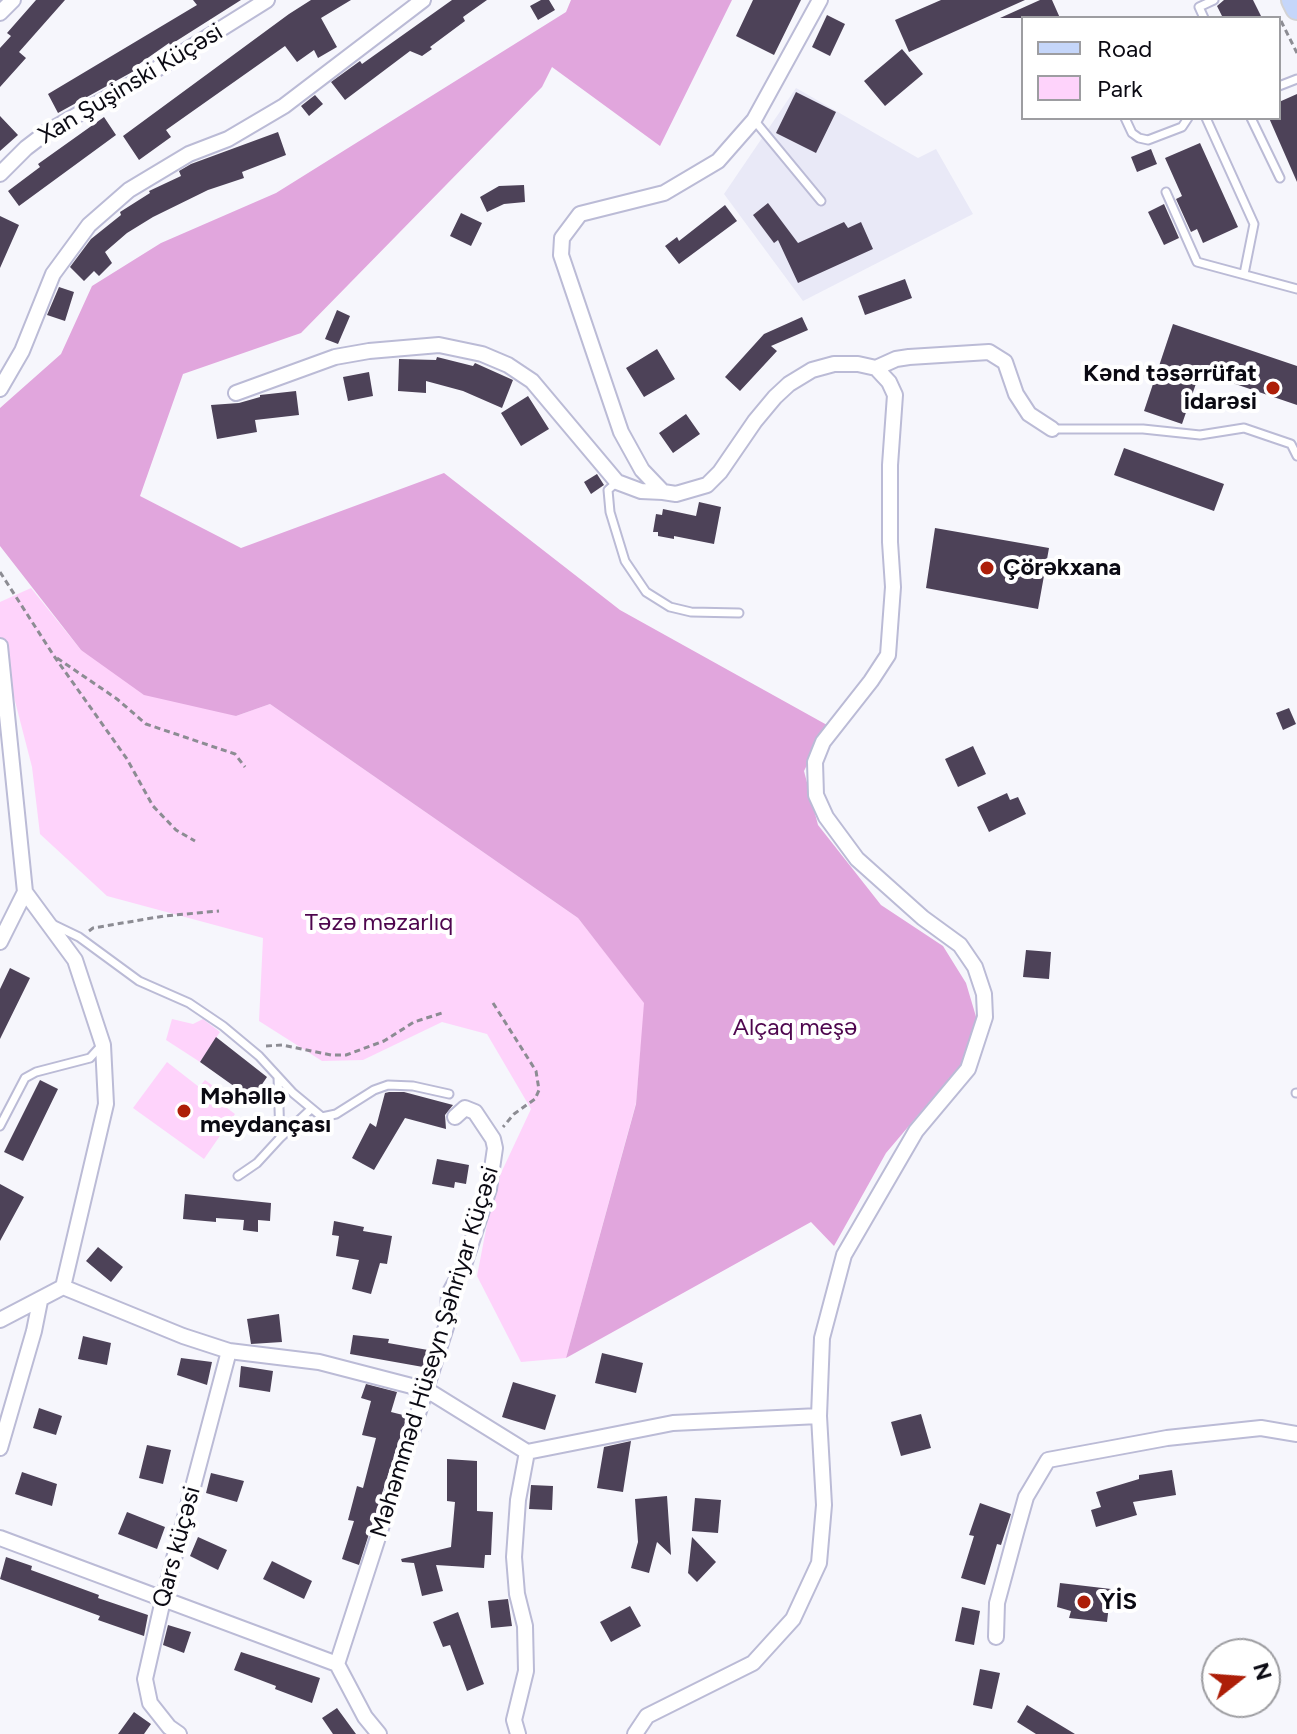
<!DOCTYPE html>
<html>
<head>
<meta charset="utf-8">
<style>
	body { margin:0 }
	#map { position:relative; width:1297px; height:1734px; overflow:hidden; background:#f6f6fc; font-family:Figtree,sans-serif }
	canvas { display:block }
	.legend { position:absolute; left:1021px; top:16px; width:260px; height:104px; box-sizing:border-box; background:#fff; border:2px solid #9d9da1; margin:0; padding:10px 14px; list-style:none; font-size:24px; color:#0b0a13 }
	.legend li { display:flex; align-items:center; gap:16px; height:40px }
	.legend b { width:40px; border:2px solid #9d9da1 }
	.north { position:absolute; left:1201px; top:1638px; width:80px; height:80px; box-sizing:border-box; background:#fff; border:2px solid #9d9da1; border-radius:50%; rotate:73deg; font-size:22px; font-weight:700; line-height:32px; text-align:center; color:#0b0a13 }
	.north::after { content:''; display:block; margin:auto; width:28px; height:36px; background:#ad1e08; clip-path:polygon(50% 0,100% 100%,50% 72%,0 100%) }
</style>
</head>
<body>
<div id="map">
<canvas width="1297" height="1734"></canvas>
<ul class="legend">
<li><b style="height:10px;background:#c5d6fa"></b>Road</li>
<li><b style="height:22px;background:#fed3fb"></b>Park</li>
</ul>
<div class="north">N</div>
</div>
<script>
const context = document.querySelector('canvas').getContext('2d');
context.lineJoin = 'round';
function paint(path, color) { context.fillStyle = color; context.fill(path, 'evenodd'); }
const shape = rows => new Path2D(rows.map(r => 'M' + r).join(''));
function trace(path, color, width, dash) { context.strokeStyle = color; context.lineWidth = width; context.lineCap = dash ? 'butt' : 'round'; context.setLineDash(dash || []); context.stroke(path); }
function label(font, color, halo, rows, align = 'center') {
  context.font = font + ' Figtree,sans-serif'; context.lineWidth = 8; context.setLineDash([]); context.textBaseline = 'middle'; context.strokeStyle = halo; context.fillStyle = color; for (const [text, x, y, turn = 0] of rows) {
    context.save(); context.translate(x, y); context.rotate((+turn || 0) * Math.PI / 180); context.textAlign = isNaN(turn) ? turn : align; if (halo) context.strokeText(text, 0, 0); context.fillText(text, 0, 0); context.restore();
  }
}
paint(shape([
	[796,88,918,158,936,149,973,214,803,301,724,194]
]), '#e9e9f7');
paint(shape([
	[31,588,81,650,236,716,270,704,578,918,645,1003,636,1103,566,1358,521,1362,477,1276,494,1188,531,1109,487,1034,442,1022,363,1060,322,1061,259,1021,263,938,107,896,40,834,32,767,0,643,0,602],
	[172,1019,193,1024,203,1019,220,1032,200,1062,166,1040],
	[167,1062,199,1087,205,1080,216,1088,211,1096,235,1114,204,1159,133,1108]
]), '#fed3fb');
paint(shape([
	[571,0,732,0,660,146,552,67,542,87,301,333,183,374,140,496,241,548,444,473,620,610,827,725,804,771,818,825,881,905,943,946,966,983,977,1020,964,1061,886,1153,834,1246,811,1222,566,1358,636,1104,644,1003,578,918,270,704,236,716,144,695,81,650,0,546,0,408,61,354,92,286,161,243,276,193,566,12]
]), '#e1a6dd');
paint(shape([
	[36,0,65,0,19,52,26,58,0,87,0,48,11,36,7,33],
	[193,0,241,0,170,45,169,43,132,69,134,71,58,113,48,94,197,5],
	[311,0,351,0,321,18,337,47,318,58,314,50,297,62,285,46,166,130,171,137,139,160,123,136,289,14],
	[452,0,487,0,463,17,465,21,430,47,432,49,422,56,410,51,345,100,331,82,360,61,362,64],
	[541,0,549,0,555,10,538,20,530,6],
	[753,0,801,0,774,55,736,36],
	[941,0,1025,0,909,52,895,20],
	[1040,0,1052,0,1060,18,1000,18],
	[1224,0,1253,0,1262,18,1223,18,1217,6],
	[827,15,845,24,830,56,812,47],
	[902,49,923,74,885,106,864,81],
	[796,92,836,112,816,153,776,133],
	[1297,94,1297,182,1269,118,1279,118,1279,102],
	[315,95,323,104,309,116,301,106],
	[0,116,18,135,0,151],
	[104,117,116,135,19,206,8,191,40,167,38,164],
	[278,132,286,155,242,172,244,178,208,190,153,217,127,233,105,252,112,263,99,276,94,271,84,281,70,267,91,239,121,215,120,212,150,193,149,191,181,176,179,171,191,164],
	[1200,143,1238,227,1203,243,1197,229,1191,232,1176,199,1182,196,1165,158],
	[1151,149,1157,164,1137,172,1131,157],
	[524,185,525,202,504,204,487,212,480,197,499,186],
	[768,203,798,243,844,222,848,228,861,222,873,249,798,283,778,240,774,243,753,215],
	[1164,204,1179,238,1164,245,1148,212],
	[725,205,737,221,679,264,665,246,677,237,679,241],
	[461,213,482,223,471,246,450,236],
	[0,216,19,225,0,268],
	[905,279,912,298,865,315,858,296],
	[59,287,74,292,65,321,47,315],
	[337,310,350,316,338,344,325,339],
	[802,317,808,330,771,346,777,351,740,391,725,377,764,334],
	[1173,324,1297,366,1297,405,1200,372,1182,424,1144,411],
	[657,349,675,379,644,397,626,368],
	[437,357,473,366,475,363,513,380,502,408,463,391,426,381,426,393,398,391,399,359,436,360],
	[369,372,373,396,348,401,343,377],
	[296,391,299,415,255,420,257,432,217,439,211,405,239,403,260,397,260,395],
	[528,396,549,429,521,446,501,413],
	[686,414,700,434,673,453,659,433],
	[1124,448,1224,484,1214,511,1114,475],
	[597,474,604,485,591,494,584,482],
	[699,502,721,507,714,544,674,536,674,539,658,536,658,532,653,532,656,514,662,515,663,509,696,516],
	[935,528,1049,548,1038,609,926,588],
	[1289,708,1296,724,1283,730,1276,713],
	[973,746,986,774,958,787,945,759],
	[1007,793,1010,800,1018,797,1026,814,989,832,977,807],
	[1026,950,1051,952,1049,979,1023,977],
	[10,968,30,978,0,1039,0,989],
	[216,1037,267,1077,252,1099,200,1062],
	[40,1080,58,1089,23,1161,4,1152],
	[389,1092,404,1092,453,1105,445,1115,446,1129,405,1118,374,1170,352,1158,370,1123,376,1127,385,1093],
	[437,1159,469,1165,466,1184,455,1182,454,1188,432,1184],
	[0,1184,24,1197,0,1241],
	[185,1194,271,1203,270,1221,258,1220,258,1232,243,1230,244,1220,216,1218,216,1222,183,1219],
	[334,1221,364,1227,363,1231,392,1236,387,1264,380,1263,371,1294,352,1289,359,1260,336,1256,339,1236,332,1235],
	[98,1247,123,1267,111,1282,86,1261],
	[279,1314,282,1342,251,1344,247,1319],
	[353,1335,389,1339,388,1343,428,1350,423,1367,350,1354],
	[83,1336,111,1343,107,1365,78,1359],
	[602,1353,643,1363,636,1393,595,1383],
	[181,1358,212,1362,207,1385,177,1375],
	[241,1366,273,1371,270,1392,239,1387],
	[513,1382,556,1395,545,1430,502,1417],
	[366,1384,397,1392,391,1412,407,1416,359,1565,342,1559,354,1521,348,1520,357,1486,363,1488,376,1438,362,1435,371,1401,361,1398],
	[39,1408,62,1416,56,1435,33,1428],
	[921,1414,931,1448,901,1456,891,1422],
	[631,1441,623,1492,597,1488,604,1447],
	[147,1445,171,1450,163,1484,139,1478],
	[447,1459,477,1461,477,1511,493,1512,491,1555,485,1555,484,1568,436,1565,443,1591,422,1596,414,1563,402,1562,401,1559,451,1547,455,1502,447,1501],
	[1172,1470,1176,1495,1133,1502,1137,1515,1096,1527,1091,1510,1101,1507,1096,1492,1139,1479,1139,1475],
	[22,1472,57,1484,52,1506,15,1494],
	[211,1473,244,1481,237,1502,206,1493],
	[531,1485,553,1486,552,1510,529,1509],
	[667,1496,671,1555,657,1542,649,1573,631,1568,638,1542,635,1499],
	[695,1498,721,1500,718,1533,692,1531],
	[980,1503,1011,1514,1001,1545,997,1544,985,1585,961,1578,974,1536,969,1535],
	[127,1512,165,1527,157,1549,118,1534],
	[198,1537,227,1550,218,1570,190,1556],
	[692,1537,716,1562,697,1582,688,1573],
	[6,1557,32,1566,31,1570,99,1595,98,1598,148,1615,144,1636,98,1620,100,1616,0,1579],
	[272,1561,312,1581,304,1599,263,1579],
	[1060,1583,1111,1589,1107,1622,1069,1618,1071,1611,1057,1607],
	[508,1599,512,1626,491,1628,488,1601],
	[630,1606,641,1626,611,1642,600,1622],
	[962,1607,980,1611,974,1645,955,1641],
	[458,1612,484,1684,467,1691,450,1645,443,1647,433,1622],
	[168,1625,191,1632,184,1653,163,1645],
	[241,1652,320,1678,312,1703,275,1689,276,1686,234,1670],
	[980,1669,1000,1673,992,1709,973,1705],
	[1027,1705,1075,1734,1036,1734,1017,1722],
	[337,1708,356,1734,333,1734,322,1718],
	[134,1712,151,1724,144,1734,118,1734]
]), '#4d4258');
const service = shape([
	[1204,18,1199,7,1214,0],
	[1279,86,1297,79],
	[1125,118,1132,133,1139,138,1148,140,1182,127,1188,118],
	[1206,118,1254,224,1244,274],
	[1251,118,1280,178],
	[754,120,821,201],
	[1166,192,1197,262,1297,289],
	[1052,429,1143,429,1200,435,1244,428,1291,444,1297,456],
	[617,482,608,490,610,512,625,561,646,592,670,607,691,612,739,613],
	[52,924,79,937,139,981,189,1003,223,1026,259,1056,293,1093,322,1117,336,1114,374,1090,388,1085,413,1086,449,1094],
	[1296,1093,1297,1093],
	[0,1126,25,1078,36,1072,90,1058,100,1047],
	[280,1138,310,1110],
	[238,1176,257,1163,280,1138,278,1077]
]);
const minor = shape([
	[0,13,13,0],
	[0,174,26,148,47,132,139,80,267,0],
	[876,368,896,359,909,357,989,352,1005,362,1016,394,1029,414,1052,429],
	[0,389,22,351,53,274,89,225,129,190,189,154,228,139,284,106,423,0],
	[236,393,335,357,369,351,439,345,482,354,508,365,532,381,617,482,641,491,663,492],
	[0,646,25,892,75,960,103,1045,106,1104,63,1287],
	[0,942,25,892],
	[63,1287,183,1336,229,1351,319,1362,427,1390,527,1452,673,1423,819,1416],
	[0,1320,63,1287],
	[0,1448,34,1331,40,1301],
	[0,1538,337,1664],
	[996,1637,997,1603,1017,1529,1026,1497,1048,1460,1167,1438,1261,1428,1297,1434],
	[179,1734,169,1727,150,1703,145,1679,163,1600,229,1351],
	[379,1734,365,1717,337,1664,447,1324,449,1294,463,1268,489,1189,495,1148,493,1139,475,1112,465,1108,455,1117],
	[518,1734,514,1720,526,1671,525,1626,517,1594,514,1557,518,1500,527,1452],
	[635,1734,647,1716,753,1663,793,1619,819,1563,824,1505,819,1416,822,1338,844,1255,916,1131,968,1069,985,1017,984,994,975,967,960,945,923,918,857,859,826,817,816,795,815,762,823,742,871,681,888,655,893,587,890,542,890,465,895,395,889,382,876,368,858,364,834,364,812,370,789,384,775,397,755,421,720,472,707,485,676,494,663,492,642,470,621,432,561,255,562,238,580,214,664,193,718,161,754,120,820,0]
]);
const primary = shape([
	[1293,0,1297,8]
]);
trace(service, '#bbbbd6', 11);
trace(minor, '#bbbbd6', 18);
trace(primary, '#d3d3d5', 26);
trace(shape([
	[1281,21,1297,53],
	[0,572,54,656,127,759,153,806,176,830,195,841],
	[57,658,117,699,146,724,235,754,245,767],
	[89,931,93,928,164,916,219,911],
	[493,1003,536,1071,539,1090,535,1099,514,1114,503,1127],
	[266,1046,282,1045,331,1055,346,1055,384,1041,414,1022,442,1013]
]), '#8c8c93', 3, [6, 4]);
trace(service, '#fff', 7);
trace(minor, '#fff', 14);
trace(primary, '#c5d6fa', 22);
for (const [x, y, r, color] of [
	[1273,388,8,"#ad1e08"],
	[987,568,8,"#ad1e08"],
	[184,1111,8,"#ad1e08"],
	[1084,1602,8,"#ad1e08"]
]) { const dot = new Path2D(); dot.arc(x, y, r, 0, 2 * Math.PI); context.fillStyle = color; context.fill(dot); trace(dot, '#fff', 3); }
label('24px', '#0b0a13', '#fff', [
	["Xan Şuşinski Küçəsi",131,84,-31],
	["Məhəmməd Hüseyn Şəhriyar Küçəsi",435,1352,-73],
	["Qars küçəsi",177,1547,-75]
]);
label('bold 24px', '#0b0a13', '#fff', [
	["Kənd təsərrüfat",1257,374,"right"],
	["idarəsi",1257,402,"right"],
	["Çörəkxana",1003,568],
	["Məhəllə",200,1097],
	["meydançası",200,1125],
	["YİS",1100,1602]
], 'left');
label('24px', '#4e064e', '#fff', [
	["Təzə məzarlıq",379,923],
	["Alçaq meşə",795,1028]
]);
</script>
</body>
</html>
